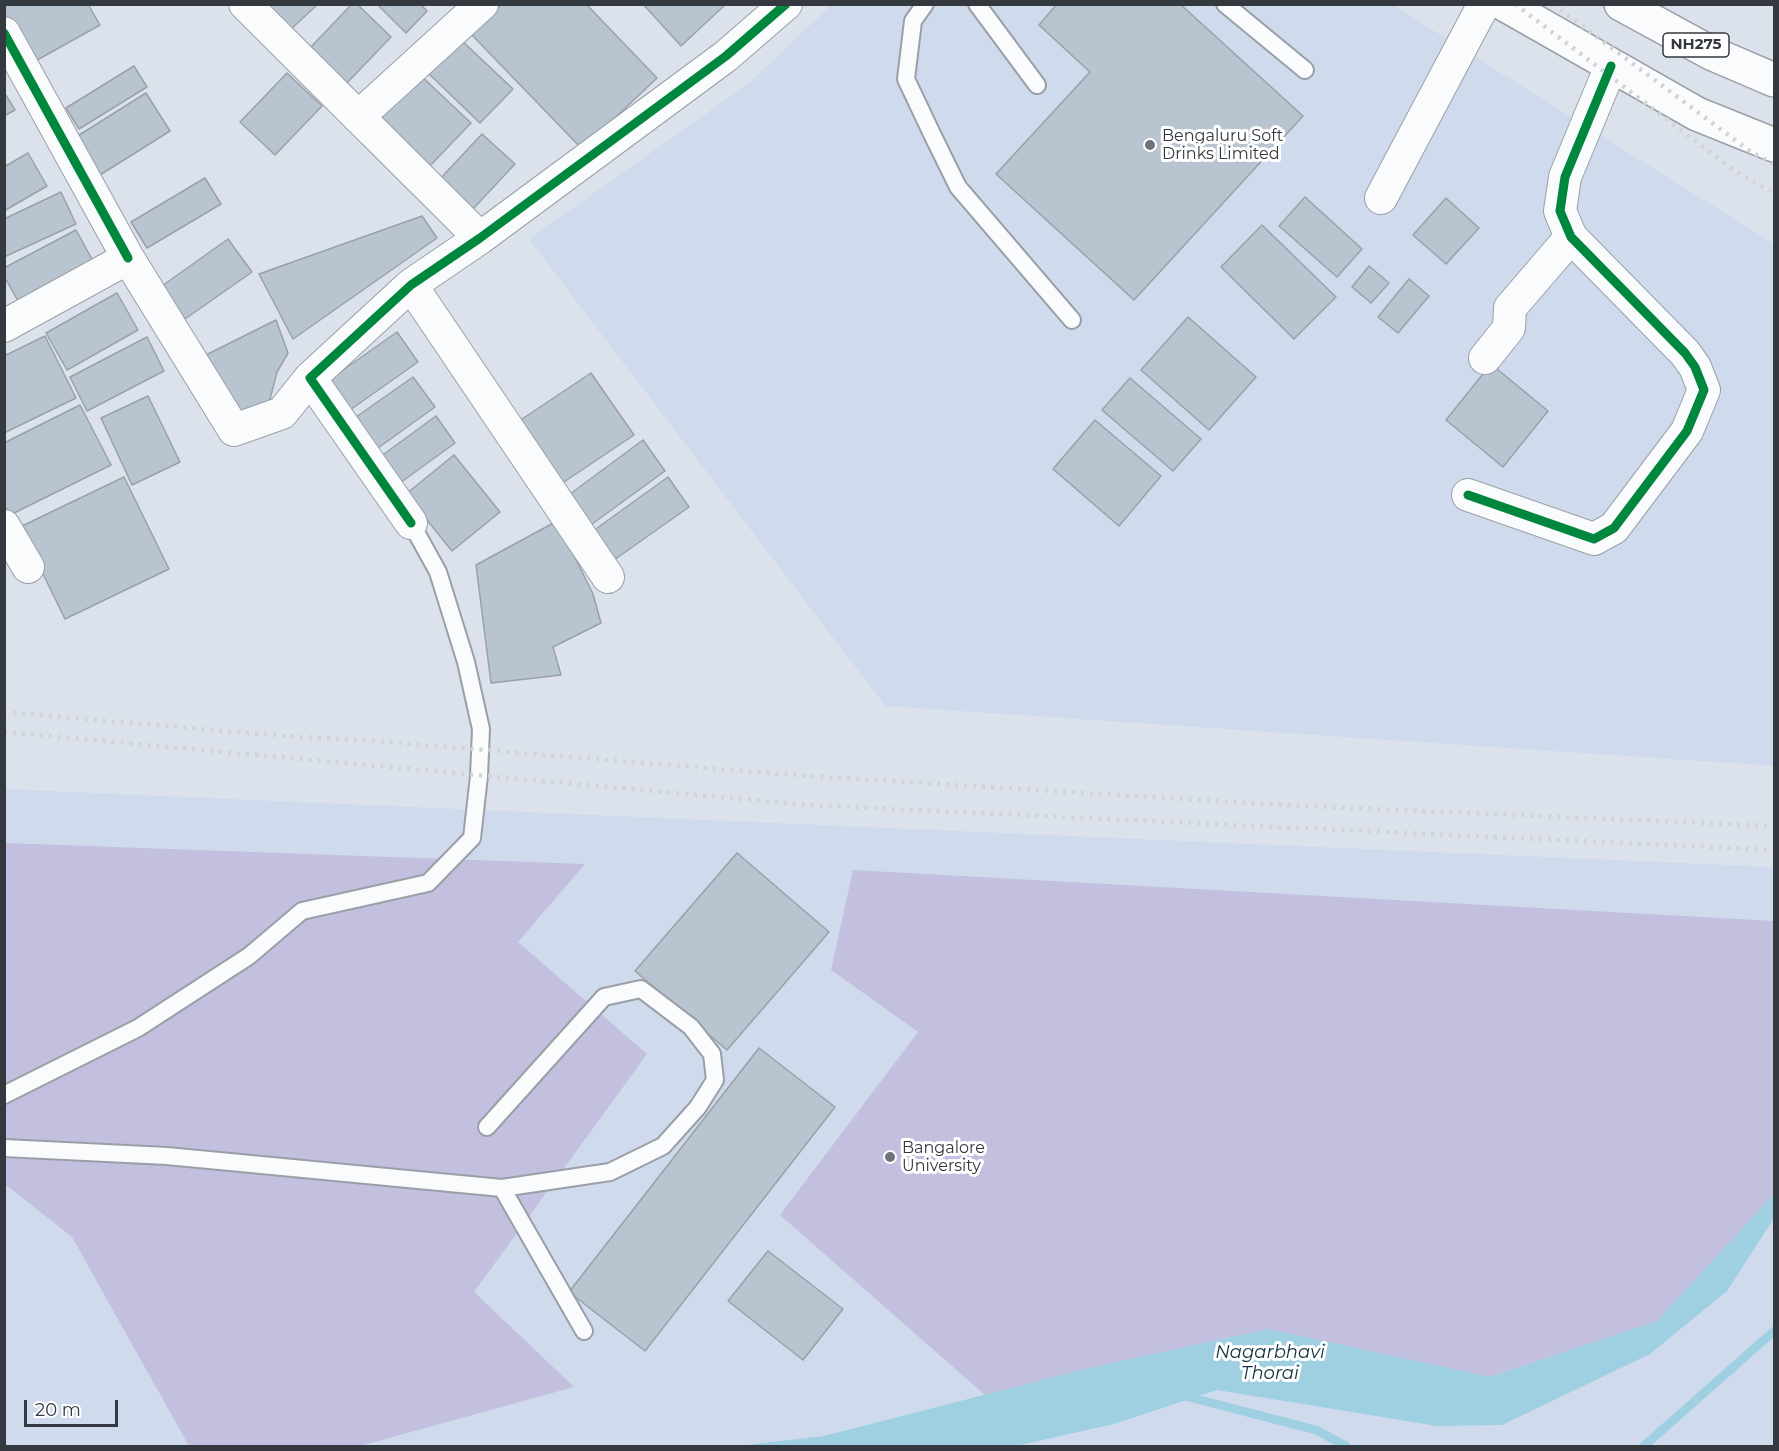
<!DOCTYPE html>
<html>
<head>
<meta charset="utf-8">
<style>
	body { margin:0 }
	#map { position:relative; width:1779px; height:1451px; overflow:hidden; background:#dce2ec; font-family:Montserrat,sans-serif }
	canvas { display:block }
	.frame { position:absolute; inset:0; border:6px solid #34383f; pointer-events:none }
	.scale { position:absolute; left:24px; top:1400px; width:94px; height:27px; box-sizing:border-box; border:3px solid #34383f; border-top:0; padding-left:8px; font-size:18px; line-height:21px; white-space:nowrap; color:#34383f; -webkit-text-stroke:4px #fff; paint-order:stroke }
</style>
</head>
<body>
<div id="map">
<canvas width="1779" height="1451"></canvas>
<div class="frame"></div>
<div class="scale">20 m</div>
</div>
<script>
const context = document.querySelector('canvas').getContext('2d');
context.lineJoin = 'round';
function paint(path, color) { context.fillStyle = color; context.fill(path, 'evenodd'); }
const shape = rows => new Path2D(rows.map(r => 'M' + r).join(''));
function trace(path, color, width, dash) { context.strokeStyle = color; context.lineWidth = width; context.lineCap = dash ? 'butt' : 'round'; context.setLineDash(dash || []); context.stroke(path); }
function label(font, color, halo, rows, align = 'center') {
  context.font = font + ' Montserrat,sans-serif'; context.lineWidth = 6; context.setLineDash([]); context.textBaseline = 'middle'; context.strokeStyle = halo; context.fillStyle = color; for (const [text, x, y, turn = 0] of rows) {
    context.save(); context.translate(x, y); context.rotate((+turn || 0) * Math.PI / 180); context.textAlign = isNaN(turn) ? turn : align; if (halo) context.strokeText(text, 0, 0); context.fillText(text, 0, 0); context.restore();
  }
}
paint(shape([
	[831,5,1393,5,1774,244,1774,766,885,706,529,239,749,83],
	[5,789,1774,867,1774,1446,5,1446]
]), '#cfdbed');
paint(shape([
	[4,843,585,864,518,942,647,1054,474,1292,574,1387,360,1446,189,1446,72,1237,5,1184],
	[853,870,1774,921,1774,1194,1657,1321,1489,1377,1269,1329,1089,1368,985,1395,780,1215,918,1032,831,970]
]), '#c3bfdf');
paint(shape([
	[1774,1194,1774,1218,1727,1291,1650,1354,1502,1425,1437,1426,1217,1390,1114,1424,1016,1446,738,1446,824,1436,1089,1368,1269,1329,1490,1377,1657,1321]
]), '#9fd0e2');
trace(shape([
	[1181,1395,1316,1430,1346,1446],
	[1644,1446,1774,1331]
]), '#9fd0e2', 9);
const building = shape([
	[4,4,88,4,100,25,30,64,4,18,4,4],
	[264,4,318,4,289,31,264,4],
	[352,4,357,4,391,37,346,84,309,49,352,4],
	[377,4,420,4,427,11,406,33,377,4],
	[502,4,586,4,657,78,582,149,471,34,502,4],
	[643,4,726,4,681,46,643,4],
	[1057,4,1180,4,1303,116,1134,300,996,174,1090,72,1039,25,1057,4],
	[459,38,513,89,480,123,427,72,459,38],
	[134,66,147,87,79,129,66,108,134,66],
	[287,73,322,106,275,155,240,122,287,73],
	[418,73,471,123,427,169,374,119,418,73],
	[4,92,15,110,4,116,4,92],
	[146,93,170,131,100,175,76,137,146,93],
	[482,134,515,164,472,210,439,180,482,134],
	[28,153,47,186,4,211,4,167,28,153],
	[205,178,221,204,147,248,131,222,205,178],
	[61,192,76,224,4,257,4,219,61,192],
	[1305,197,1362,249,1337,277,1279,226,1305,197],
	[1446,198,1479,228,1446,264,1413,235,1446,198],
	[422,216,437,238,293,339,259,274,422,216],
	[1262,225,1336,297,1294,339,1221,267,1262,225],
	[76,230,93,261,18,301,4,276,4,268,76,230],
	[228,239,252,272,185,319,162,286,228,239],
	[1369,266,1389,283,1371,303,1352,287,1369,266],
	[1409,279,1429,296,1398,333,1378,317,1409,279],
	[117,293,138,330,67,370,46,333,117,293],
	[1188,317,1256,377,1209,430,1141,370,1188,317],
	[276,320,288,353,277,372,268,407,238,418,206,355,276,320],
	[397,332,418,362,350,410,329,380,397,332],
	[45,336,76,398,4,433,4,356,45,336],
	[147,337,164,371,87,411,70,377,147,337],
	[1491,364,1548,411,1503,467,1446,420,1491,364],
	[591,373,634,435,561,484,519,421,591,373],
	[413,377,435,407,378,448,356,417,413,377],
	[1130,378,1201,439,1173,471,1102,410,1130,378],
	[148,396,180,462,132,485,101,418,148,396],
	[80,405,111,465,10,515,4,504,4,443,80,405],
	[436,416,455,443,400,483,380,457,436,416],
	[1095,420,1161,476,1119,526,1053,469,1095,420],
	[643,440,665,471,588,527,566,497,643,440],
	[454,455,500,512,452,551,406,494,454,455],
	[124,477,169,569,65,619,20,527,124,477],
	[668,477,689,507,614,560,593,531,668,477],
	[557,521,593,594,601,623,553,647,561,675,491,683,476,565,557,521],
	[737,853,829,932,727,1050,635,971,737,853],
	[759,1048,835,1107,645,1351,569,1292,759,1048],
	[768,1251,843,1309,803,1360,728,1301,768,1251]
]);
paint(building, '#b8c5d0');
trace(building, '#9aa0a7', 1.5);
const lane = shape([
	[925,4,913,21,906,79,932,134,958,187,1072,320],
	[977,4,1037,85],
	[1225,4,1305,70],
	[4,1095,138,1028,249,956,302,911,428,883,472,838,479,776,481,729,466,662,438,572,411,523],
	[4,1148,167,1156,502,1188,610,1172,663,1146,698,1107,715,1080,712,1054,691,1027,641,989,604,997,487,1127],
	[502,1188,584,1331]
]);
const street = shape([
	[245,4,480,238],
	[4,33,128,258],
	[358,117,482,4],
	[1381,198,1484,4],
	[411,285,608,577],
	[4,326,128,258,234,430,282,413,310,378],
	[1485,358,1509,328,1510,308,1571,237],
	[1468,495,1594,539,1614,528,1687,431,1704,390,1695,367,1685,353,1571,237,1560,211,1565,177,1611,66],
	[411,523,310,378,411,285,480,238,726,56,786,4],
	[4,526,28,567]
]);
const highway = shape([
	[1504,4,1697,114,1774,145],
	[1621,4,1711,53,1774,80]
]);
trace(lane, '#9a9fa7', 20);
trace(street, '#9a9fa7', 34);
trace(highway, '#9a9fa7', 36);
trace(lane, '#fafbfc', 16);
trace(street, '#fafbfc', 32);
trace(highway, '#fafbfc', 33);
trace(shape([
	[1515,4,1736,172,1774,193],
	[1553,4,1751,152,1774,164],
	[4,712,284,736,361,740,793,775,1282,805,1774,826],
	[4,732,807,805,1774,850]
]), '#d2d3d6', 4.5, [3, 6]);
trace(shape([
	[4,33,128,258],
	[1468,495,1594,539,1614,528,1687,431,1704,390,1695,367,1685,353,1571,237,1560,211,1565,177,1611,66],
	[411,523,310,378,411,285,480,238,726,56,786,4]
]), '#00873e', 9);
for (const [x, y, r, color] of [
	[1150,145,6,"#6f747c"],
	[890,1157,6,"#6f747c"]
]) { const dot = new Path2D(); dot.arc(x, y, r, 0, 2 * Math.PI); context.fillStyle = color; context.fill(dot); trace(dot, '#fff', 2); }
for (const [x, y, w] of [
	[1696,45,66]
]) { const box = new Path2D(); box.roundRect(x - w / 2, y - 12, w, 24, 4.5); context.fillStyle = '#fff'; context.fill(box); trace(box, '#34383f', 1.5); }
label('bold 15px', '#34383f', null, [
	["NH275",1696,45]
]);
label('16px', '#34383f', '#fff', [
	["Bengaluru Soft",1162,136],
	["Drinks Limited",1162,154],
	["Bangalore",902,1148],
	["University",902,1166]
], 'left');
label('italic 18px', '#12333c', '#fff', [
	["Nagarbhavi",1270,1353],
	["Thorai",1270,1374]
]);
</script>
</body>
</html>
